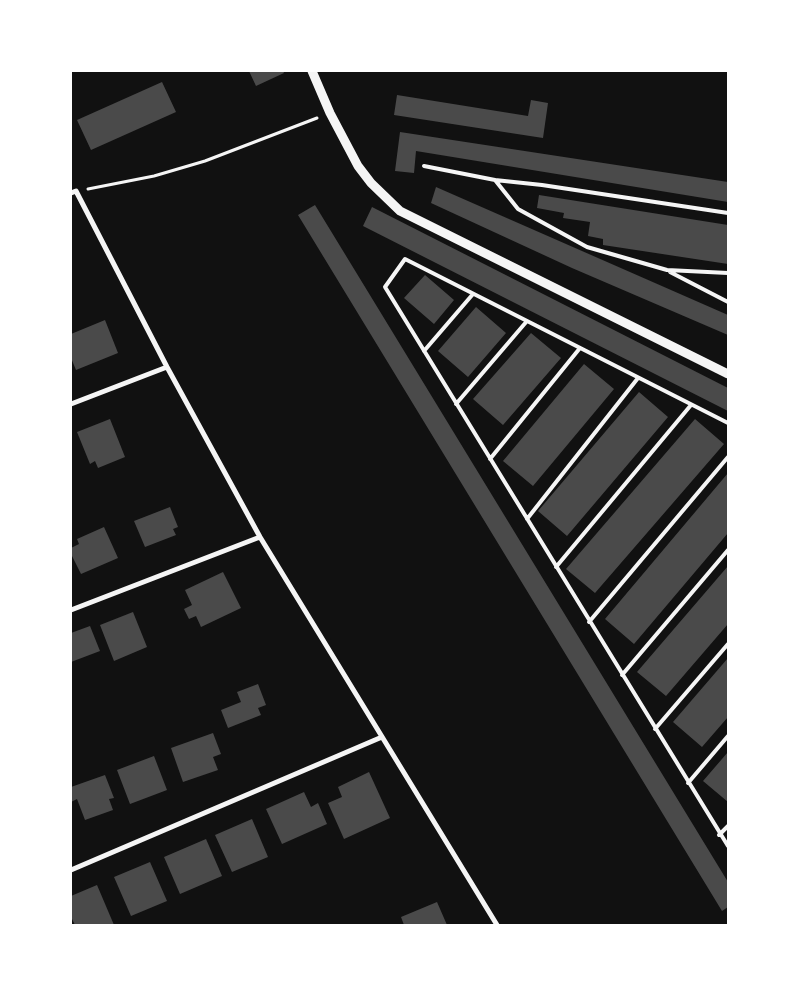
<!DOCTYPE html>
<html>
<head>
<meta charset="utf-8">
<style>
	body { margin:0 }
	#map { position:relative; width:799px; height:996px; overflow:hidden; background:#111; font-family:Montserrat,sans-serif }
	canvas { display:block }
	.frame { position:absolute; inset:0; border:72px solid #fff; pointer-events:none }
</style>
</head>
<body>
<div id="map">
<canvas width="799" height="996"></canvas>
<div class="frame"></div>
</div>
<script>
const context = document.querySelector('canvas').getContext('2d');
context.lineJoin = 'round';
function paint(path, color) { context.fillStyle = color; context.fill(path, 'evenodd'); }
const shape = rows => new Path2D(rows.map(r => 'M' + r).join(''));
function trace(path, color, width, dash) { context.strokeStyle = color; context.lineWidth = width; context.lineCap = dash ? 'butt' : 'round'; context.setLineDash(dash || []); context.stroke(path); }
paint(shape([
	[249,71,283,71,284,73,256,86],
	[162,82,176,112,91,150,77,120],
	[397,95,528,116,531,100,548,103,543,138,394,115],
	[400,132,728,182,728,202,416,151,414,173,395,171],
	[436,187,728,315,728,335,572,268,431,203],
	[539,195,728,225,728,264,603,245,603,239,588,236,590,222,563,218,564,213,537,208],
	[315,205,728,882,728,907,722,911,298,215],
	[372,207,728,388,728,411,363,226],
	[425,275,454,300,434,324,404,298],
	[476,307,506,333,468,377,438,351],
	[105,320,118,353,76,370,71,358,71,334],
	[531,333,561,358,503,425,473,399],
	[584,364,614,389,533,486,503,461],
	[639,392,668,417,567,536,538,511],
	[110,419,125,457,98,468,95,461,90,464,77,432],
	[695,419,724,444,595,593,566,569],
	[728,473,728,533,634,644,605,619],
	[170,507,178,527,173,529,176,535,145,547,134,521],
	[104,527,118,558,81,574,71,554,71,548,79,544,77,539],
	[728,566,728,624,666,696,637,672],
	[223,572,241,608,201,627,196,616,189,619,184,609,192,605,185,590],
	[133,612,147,647,114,661,100,625],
	[90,626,100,651,71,662,71,633],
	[728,658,728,717,702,747,673,722],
	[258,684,266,705,258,708,261,715,228,728,221,710,241,702,237,692],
	[213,733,221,754,213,757,218,770,183,782,171,748],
	[728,752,728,802,703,781],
	[154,756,167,790,130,804,117,770],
	[369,772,390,818,344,839,328,803,342,797,338,787],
	[105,775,114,798,109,799,113,810,85,820,77,799,71,802,71,787],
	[304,792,311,807,318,803,327,824,282,844,266,809],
	[252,819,268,857,232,872,215,835],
	[206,839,222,876,180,894,164,857],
	[150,862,167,901,131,916,114,877],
	[97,885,114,925,75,925,71,917,71,896],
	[437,902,447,925,404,925,401,917]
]), '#4a4a4a');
trace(shape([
	[88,189,154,176,205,161,317,118]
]), '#f5f5f5', 3);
trace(shape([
	[424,166,495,180,518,209,587,247,667,270,728,273],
	[495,180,542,185,728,213],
	[670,272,728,302],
	[424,351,473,294],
	[456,404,527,321],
	[728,423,405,259,385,287,728,846],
	[490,459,580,348],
	[527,519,638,378],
	[556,567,691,405],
	[589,622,728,457],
	[622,675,728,550],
	[655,729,728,644],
	[688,783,728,736],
	[719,835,728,826]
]), '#f5f5f5', 4);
trace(shape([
	[71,193,76,191,167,367,260,537,497,925],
	[71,404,167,367],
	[71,610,260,537],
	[71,870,382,737]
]), '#f5f5f5', 5);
trace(shape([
	[312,71,330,113,358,166,371,183,400,211,728,374]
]), '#f5f5f5', 9);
</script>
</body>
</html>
